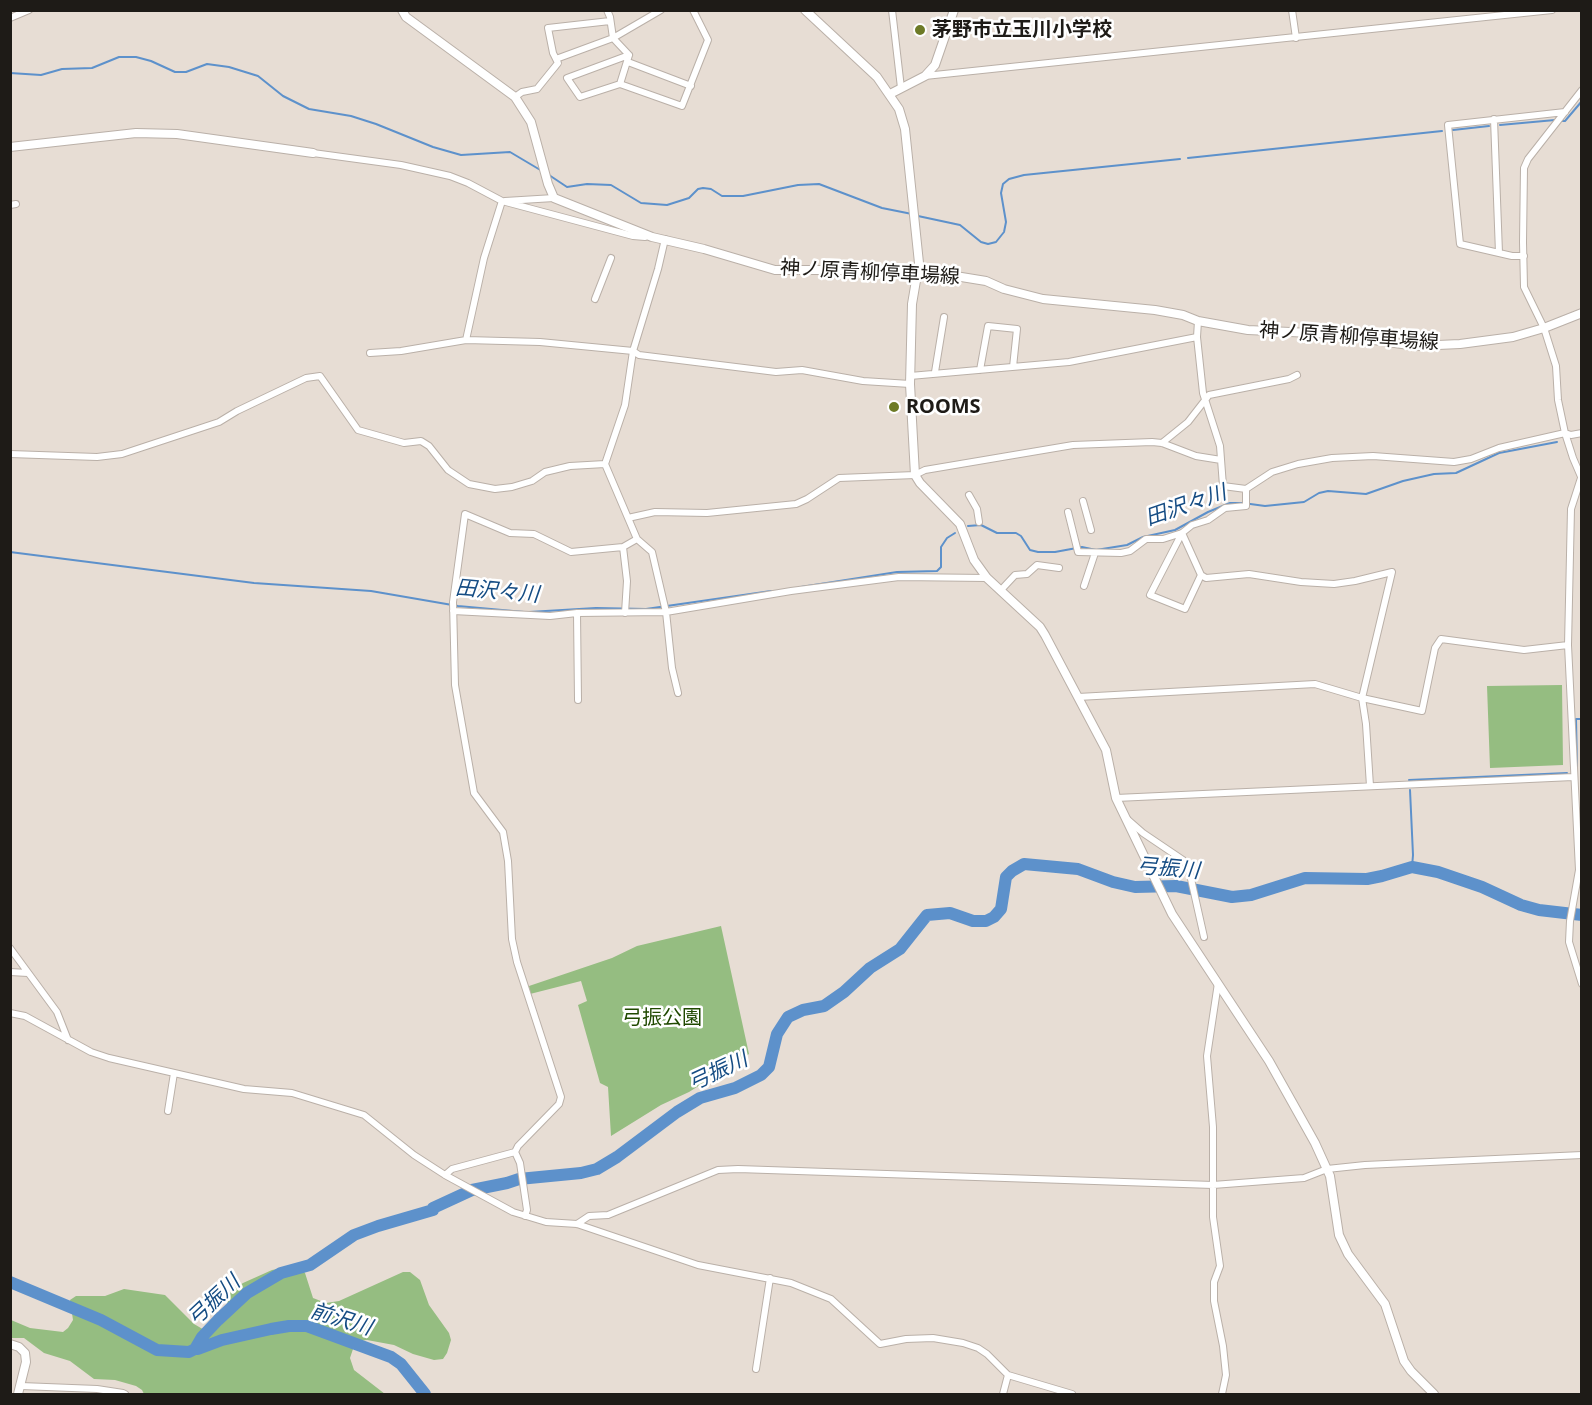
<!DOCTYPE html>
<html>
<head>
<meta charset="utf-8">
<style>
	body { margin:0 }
	#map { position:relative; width:1592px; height:1405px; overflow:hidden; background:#e7ddd4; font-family:"Noto Sans",sans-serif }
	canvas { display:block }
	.frame { position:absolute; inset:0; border:12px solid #1e1b17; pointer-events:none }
</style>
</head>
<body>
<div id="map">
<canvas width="1592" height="1405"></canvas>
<div class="frame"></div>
</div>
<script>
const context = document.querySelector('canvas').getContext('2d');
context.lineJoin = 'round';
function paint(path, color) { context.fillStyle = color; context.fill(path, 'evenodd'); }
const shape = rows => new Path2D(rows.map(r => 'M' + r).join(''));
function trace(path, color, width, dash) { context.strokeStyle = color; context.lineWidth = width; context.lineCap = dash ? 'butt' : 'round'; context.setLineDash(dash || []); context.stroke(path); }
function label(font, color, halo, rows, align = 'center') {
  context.font = font + ' "Noto Sans","Noto Sans JP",sans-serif'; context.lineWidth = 5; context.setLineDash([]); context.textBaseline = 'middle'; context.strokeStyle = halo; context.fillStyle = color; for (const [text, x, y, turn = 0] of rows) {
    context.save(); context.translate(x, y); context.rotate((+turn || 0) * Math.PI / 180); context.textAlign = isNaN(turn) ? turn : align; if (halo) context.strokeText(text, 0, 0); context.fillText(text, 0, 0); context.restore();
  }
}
paint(shape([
	[1562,685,1563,765,1490,768,1487,686],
	[721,926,749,1054,689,1092,661,1105,611,1136,608,1087,600,1083,578,1005,587,1001,581,981,530,994,529,986,612,958,637,946],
	[293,1266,300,1268,305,1273,313,1298,326,1303,339,1301,403,1272,410,1272,420,1280,429,1305,449,1333,451,1340,447,1353,443,1359,434,1360,413,1354,394,1345,367,1340,359,1341,354,1346,350,1358,354,1370,385,1394,144,1394,142,1390,136,1386,115,1380,94,1379,70,1361,44,1353,24,1338,11,1338,11,1320,30,1328,63,1332,68,1328,73,1320,70,1300,76,1296,105,1296,124,1289,165,1295,194,1324,206,1331,212,1332,218,1328,225,1316,228,1297,232,1290,243,1283,272,1270]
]), '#95bd81');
trace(shape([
	[10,73,41,75,62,69,92,68,119,57,136,57,151,61,175,72,186,72,207,64,229,67,258,76,283,96,309,109,351,116,376,124,433,147,461,155,510,152,542,171],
	[1561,121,1565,121,1582,101],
	[1500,125,1555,120],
	[1453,130,1489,126],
	[1188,158,1442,131],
	[549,175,567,187,587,184,611,185,641,203,667,205,689,198,698,189,703,188,711,189,722,196,743,196,798,185,819,184,882,208,912,214],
	[918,216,960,225,981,242,988,244,996,242,1004,232,1006,222,1001,193,1003,184,1009,179,1024,175,1180,159],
	[968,526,981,525,997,533,1016,533,1021,536,1030,550,1038,552,1055,552,1082,547,1096,550,1127,545,1143,537,1175,530,1208,512,1230,503,1243,503,1265,506,1304,502,1319,493,1328,491,1366,494,1403,481,1434,474,1456,473,1499,453,1557,442],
	[10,552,254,583,371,591,458,606,524,612],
	[801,587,897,572,937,571,941,567,941,547,947,538,955,533],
	[529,612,596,608,646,609,771,591],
	[1577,768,1576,719,1582,719],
	[1410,781,1409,780,1567,773],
	[1410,790,1413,855,1412,867]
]), '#5d91cb', 2);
trace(shape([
	[10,1282,101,1320,157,1350,189,1352,195,1349,202,1337,218,1320,247,1293,281,1273,310,1265,354,1235,378,1226,433,1210,433,1208,472,1190,507,1183,519,1179,581,1173,597,1169,617,1157,677,1112,700,1098,735,1088,761,1075,769,1067,777,1034,788,1017,803,1010,824,1006,844,992,870,968,900,949,927,915,950,913,973,921,986,921,994,917,1001,909,1006,877,1012,871,1024,864,1078,869,1113,882,1135,887,1176,886,1232,897,1251,895,1305,878,1367,879,1382,876,1412,867,1438,872,1482,887,1521,905,1539,910,1582,915],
	[195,1349,198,1349,222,1340,271,1329,289,1326,307,1326,391,1357,401,1364,425,1394]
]), '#5d91cb', 12);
const street = shape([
	[607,10,610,17,613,38,661,10],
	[892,10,901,88],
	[1292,10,1296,38],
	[10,18,29,10],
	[610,21,548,28,553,53,556,59,613,38,629,55],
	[628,62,691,86],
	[925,76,1552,10],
	[620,84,629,55,567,78,580,97,620,84,682,106,708,40,693,10],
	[1582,90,1528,159,1524,168,1523,242,1524,287,1544,328,1556,366,1558,400,1565,433,1573,458,1582,479],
	[515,97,522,92,537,89,558,63,556,59],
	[1494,119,1499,253],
	[313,153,401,165,450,176,468,183,502,201,633,236,645,237],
	[505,201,554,198],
	[10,205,16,204],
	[665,239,658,269,633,351,625,405,605,464,637,539,652,552,666,612,672,668,678,693],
	[1524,256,1512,256,1460,244,1448,125,1565,112],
	[595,299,611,258],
	[1198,321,1197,337,1203,393,1220,446,1223,486,1246,489,1272,472,1298,464,1332,458,1373,456,1454,462,1471,459,1499,448,1565,433,1571,435,1582,433],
	[466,340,484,258,502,201],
	[370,353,401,351,466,340,540,342,633,351,639,355,776,372,802,370,863,381,910,384],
	[980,370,988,326,1017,329,1013,367],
	[935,372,944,317],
	[910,376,1069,362,1197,337],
	[1162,443,1188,422,1209,395,1289,379,1297,375],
	[10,454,97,457,122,454,219,422,237,411,306,378,320,376,358,430,404,443,421,441,429,446,448,470,469,484,495,489,512,487,532,481,545,472,570,466,605,464],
	[1581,478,1571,509,1568,645,1579,870,1570,921,1569,942,1582,984],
	[1246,489,1246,506,1225,508,1208,520,1192,525,1182,533,1201,575,1206,578,1249,574,1301,582,1334,584,1355,581,1392,572,1362,698,1366,724,1370,786],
	[969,495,977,509,979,522],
	[1083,501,1091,530],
	[1068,512,1078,552,1121,553,1130,551,1146,539,1163,539,1182,533],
	[628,518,655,512,707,513,796,504,807,499,839,478,915,475,925,470,1073,445,1152,442,1162,443,1196,456,1221,460],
	[1182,533,1150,595,1185,609,1201,575],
	[623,547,627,581,625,613],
	[1084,586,1095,553],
	[1001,590,1015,575,1027,574,1037,565,1059,568],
	[453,611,550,616,577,613,666,612,791,591,899,577,987,578],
	[577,613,578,700],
	[1078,697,1315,684,1362,698,1422,711,1435,648,1441,639,1524,650,1568,645],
	[1116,798,1573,777],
	[1127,819,1143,833,1183,860,1189,870,1204,937],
	[10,948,57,1012,68,1040],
	[10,972,28,973],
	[1218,983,1207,1056,1213,1127,1213,1217,1220,1266,1214,1282,1214,1301,1223,1346,1226,1375,1222,1394],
	[10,1013,25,1016,91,1052,109,1058,244,1089,292,1093,364,1115,414,1155,445,1175,513,1212,546,1222,577,1224,698,1265,791,1283,831,1299,880,1344,906,1339,933,1338,963,1343,978,1348,987,1354,1008,1375,1072,1394],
	[168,1111,174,1073],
	[515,1152,520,1163,527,1210,525,1216],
	[445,1175,452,1169,515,1152,518,1146,559,1104,561,1097,517,962,512,939,508,861,503,832,474,793,455,685,453,602,465,514,510,533,534,534,571,552,623,547,637,539],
	[577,1224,589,1216,608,1215,718,1170,738,1169,1213,1185,1304,1178,1327,1169,1365,1165,1582,1155],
	[756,1369,770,1278],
	[21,1386,97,1389,123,1393,125,1394],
	[1003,1394,1008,1375]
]);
const secondary = shape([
	[402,10,406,17,515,97,531,122,548,184,554,198,652,237,704,249,775,270,871,270,943,274,986,281,1004,289,1043,299,1155,310,1183,315,1198,321,1248,330,1332,334,1416,346,1460,344,1513,337,1544,328,1582,313],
	[805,10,877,77,899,109,905,129,919,263,912,304,910,384,915,475,920,483,960,524,974,560,987,578,1040,627,1045,635,1106,750,1116,798,1172,914,1269,1061,1315,1143,1330,1176,1339,1235,1348,1254,1385,1304,1404,1361,1411,1371,1434,1394],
	[890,94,925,76,935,65,954,10],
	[10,147,136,133,177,134,313,153],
	[10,1344,19,1347,25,1353,26,1362,18,1394]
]);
trace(street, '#bab0a8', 8);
trace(secondary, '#bab0a8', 10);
trace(street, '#fff', 6);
trace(secondary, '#fff', 8);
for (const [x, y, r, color] of [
	[920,30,6,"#6d7a26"],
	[894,407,6,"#6d7a26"]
]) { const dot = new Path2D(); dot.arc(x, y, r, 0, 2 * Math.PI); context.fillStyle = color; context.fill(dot); trace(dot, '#fff', 2); }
label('bold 20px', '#1e1b17', '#fff', [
	["茅野市立玉川小学校",932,30],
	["ROOMS",906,407]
], 'left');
label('20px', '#1e1b17', '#fff', [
	["神ノ原青柳停車場線",870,273,3],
	["神ノ原青柳停車場線",1349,337,4]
]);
label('20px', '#204900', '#fff', [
	["弓振公園",662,1018]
]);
label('italic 21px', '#154c83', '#fff', [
	["田沢々川",1186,506,-19],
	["田沢々川",497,592,5],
	["弓振川",1168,869,5],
	["弓振川",718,1072,-25],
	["弓振川",214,1301,-43],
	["前沢川",341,1320,17]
]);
</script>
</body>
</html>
